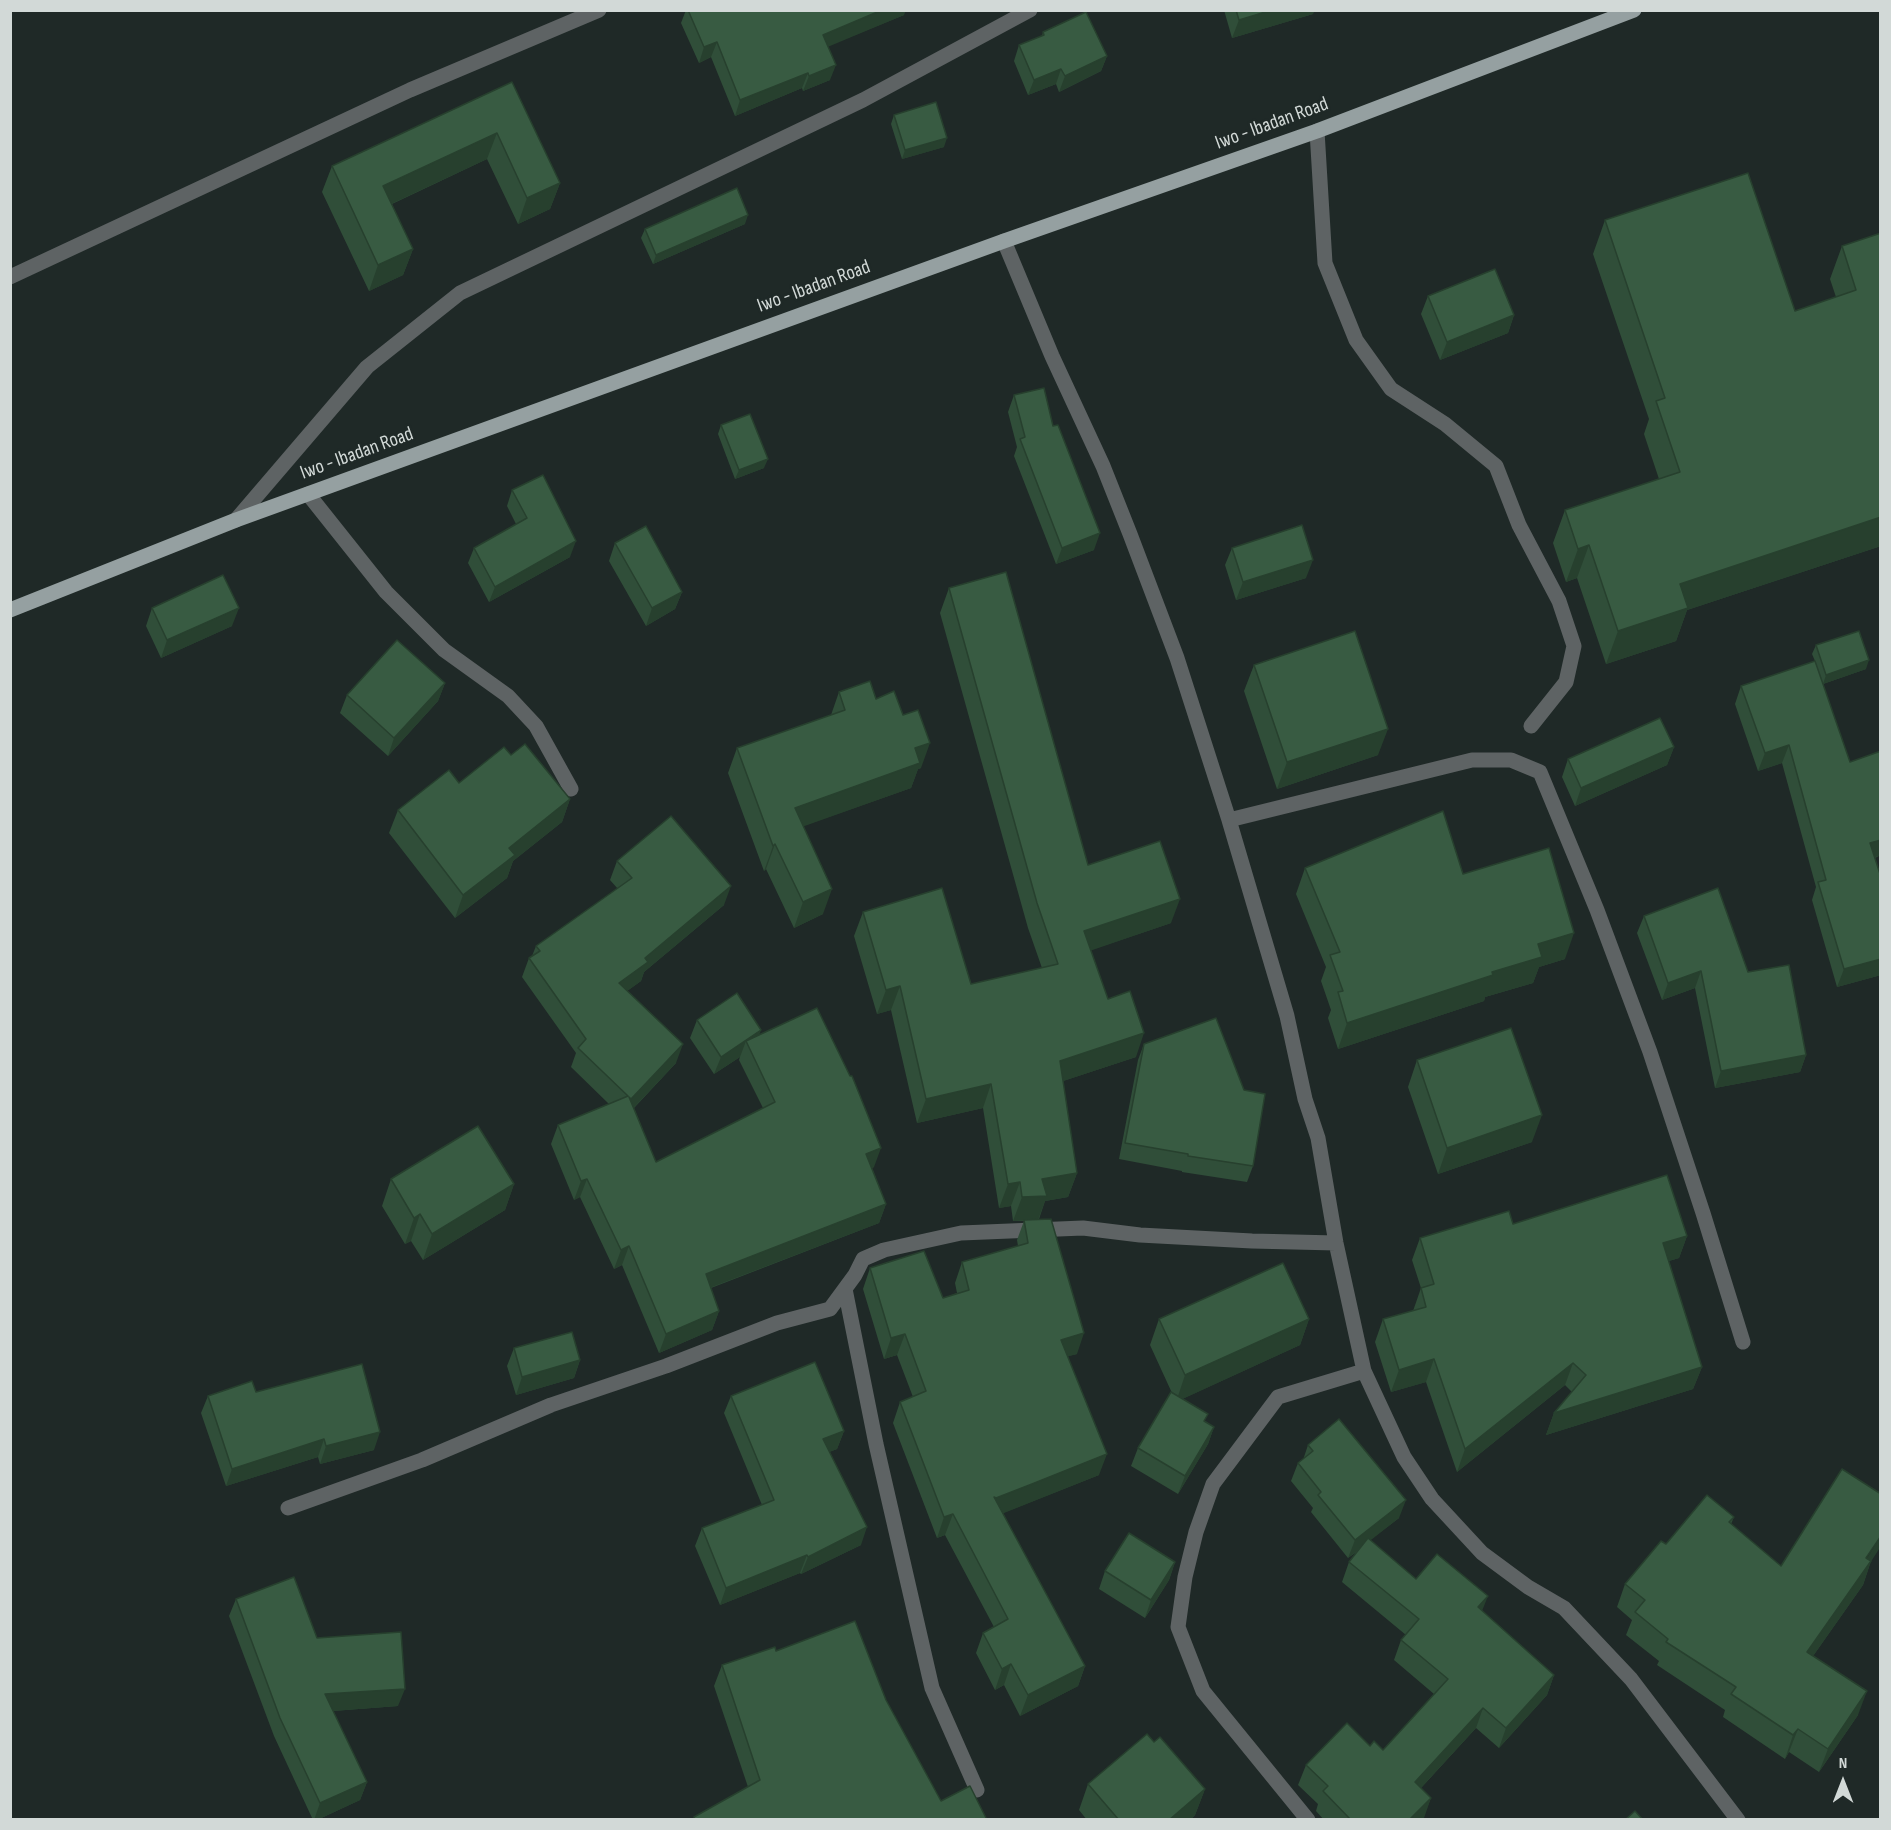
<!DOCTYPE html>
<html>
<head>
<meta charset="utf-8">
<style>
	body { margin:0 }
	#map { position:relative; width:1891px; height:1830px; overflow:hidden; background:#1f2927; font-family:"Sofia Sans Condensed",sans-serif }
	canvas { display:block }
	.frame { position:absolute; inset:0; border:12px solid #d2d9d7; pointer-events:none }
	.north { position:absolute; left:1813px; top:1752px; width:60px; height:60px; -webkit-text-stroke:4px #1f2927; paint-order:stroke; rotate:0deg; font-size:16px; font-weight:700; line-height:24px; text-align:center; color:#d2d9d7 }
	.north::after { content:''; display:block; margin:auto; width:21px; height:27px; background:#d2d9d7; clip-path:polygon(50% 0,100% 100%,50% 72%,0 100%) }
</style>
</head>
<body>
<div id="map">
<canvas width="1891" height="1830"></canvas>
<div class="frame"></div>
<div class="north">N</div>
</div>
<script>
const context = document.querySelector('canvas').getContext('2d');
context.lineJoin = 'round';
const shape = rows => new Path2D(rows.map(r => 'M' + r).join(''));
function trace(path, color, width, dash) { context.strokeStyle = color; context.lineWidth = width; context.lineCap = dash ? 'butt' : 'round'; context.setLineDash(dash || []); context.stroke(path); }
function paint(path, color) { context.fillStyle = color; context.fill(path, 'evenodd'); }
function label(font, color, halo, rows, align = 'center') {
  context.font = font + ' "Sofia Sans Condensed",sans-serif'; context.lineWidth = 5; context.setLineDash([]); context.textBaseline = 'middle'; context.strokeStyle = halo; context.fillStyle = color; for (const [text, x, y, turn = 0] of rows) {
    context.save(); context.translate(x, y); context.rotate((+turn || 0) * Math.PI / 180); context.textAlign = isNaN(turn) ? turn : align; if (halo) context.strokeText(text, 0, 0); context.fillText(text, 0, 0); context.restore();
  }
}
trace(shape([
	[1317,131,1325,263,1356,340,1391,389,1445,424,1496,466,1519,525,1559,601,1574,646,1566,682,1531,726],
	[1004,241,1052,356,1103,466,1130,534,1177,658,1229,820,1287,1016,1305,1099,1318,1138,1336,1243,1364,1371,1404,1457,1432,1499,1482,1553,1528,1587,1564,1608,1631,1679,1738,1820],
	[10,277,410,90,599,10],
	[308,494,386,592,444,650,508,696,536,726,571,789],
	[236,520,367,367,460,293,863,100,1030,10],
	[1229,820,1472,760,1511,760,1540,772,1597,910,1650,1052,1703,1213,1743,1342],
	[845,1289,876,1444,932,1688,977,1790],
	[288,1508,422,1460,551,1405,666,1366,777,1323,830,1309,855,1275,863,1259,884,1250,961,1233,1083,1228,1140,1235,1252,1241,1336,1243],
	[1308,1820,1203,1691,1178,1627,1185,1577,1196,1532,1213,1484,1278,1397,1364,1371]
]), '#5e6364', 15);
trace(shape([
	[10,610,236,520,1004,241,1317,131,1634,10]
]), '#95a0a1', 15);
paint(shape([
	[686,10,905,10,904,15,828,46,830,80,803,91,802,88,735,116,711,57,699,63,681,23],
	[1224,10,1314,10,1313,14,1232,38],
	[1043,32,1107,56,1101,71,1059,92,1056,84,1028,95,1014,61,1019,45,1042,36],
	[512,82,560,183,550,209,518,224,487,159,392,204,413,249,403,275,369,291,322,192,332,166],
	[894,115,944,147,902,159,891,124],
	[1605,220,1795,311,1836,297,1830,279,1842,246,1881,233,1881,546,1687,610,1676,641,1606,664,1577,578,1566,582,1553,543,1565,510,1659,479,1644,434,1649,419,1593,254],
	[745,224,653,264,641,238,645,229],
	[1428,296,1514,315,1508,333,1440,360,1421,314],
	[1014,395,1053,426,1094,550,1056,564,1014,456,1017,447,1008,412],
	[721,425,764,468,735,479,718,434],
	[512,490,570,557,489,602,468,563,474,548,516,524,507,506],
	[615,543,682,592,675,609,646,626,609,561],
	[1232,548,1306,578,1236,600,1225,565],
	[949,588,1088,865,1171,923,1091,950,1108,999,1136,1057,1063,1081,1077,1173,1068,1197,1045,1201,1039,1219,1077,1354,1068,1356,1099,1475,1003,1513,1085,1666,1078,1686,1020,1716,1004,1685,995,1690,976,1653,983,1633,994,1627,945,1535,937,1538,893,1423,900,1402,913,1397,897,1355,884,1359,863,1289,870,1268,943,1298,957,1293,955,1283,962,1262,1018,1246,1017,1240,1024,1221,1013,1221,1011,1206,999,1208,983,1108,917,1123,891,1010,877,1014,854,936,863,912,971,984,1042,968,1028,928,940,613],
	[152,608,232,626,161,658,146,626],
	[1816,645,1866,669,1823,684,1850,762,1881,751,1881,855,1875,858,1881,877,1881,975,1837,987,1812,900,1816,887,1782,763,1758,771,1735,704,1741,686,1815,661,1812,654],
	[1254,665,1378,755,1277,789,1244,691],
	[445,683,438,701,388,756,340,713,347,695],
	[839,692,876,699,921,768,918,769,911,788,803,826,823,914,794,928,766,869,764,871,728,773,737,748,831,715],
	[1674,747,1667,765,1575,806,1562,777,1568,759],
	[511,755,570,799,562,822,513,861,507,878,455,918,389,833,398,810,459,783],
	[617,861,724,905,644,972,641,981,627,991,676,1063,634,1108,656,1162,763,1108,739,1060,740,1057,714,1074,690,1038,697,1020,759,1035,874,1167,872,1168,886,1204,879,1223,711,1288,719,1311,712,1330,659,1353,622,1265,614,1269,580,1197,574,1200,551,1144,558,1125,609,1104,571,1067,576,1053,522,977,529,958,532,956,536,946,618,889,610,880],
	[1305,868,1463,874,1565,959,1539,967,1533,983,1485,997,1484,1001,1338,1049,1328,1018,1331,1010,1321,981,1326,967,1296,894],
	[1644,916,1748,972,1806,1055,1800,1072,1715,1088,1695,988,1662,1000,1637,933],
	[1144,1044,1253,1166,1247,1182,1182,1172,1182,1171,1119,1159,1138,1060],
	[1417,1060,1532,1142,1438,1174,1408,1087],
	[391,1179,514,1184,505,1210,423,1260,411,1241,405,1244,382,1206],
	[1513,1224,1687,1236,1679,1258,1669,1261,1702,1367,1693,1389,1546,1435,1554,1413,1572,1392,1565,1385,1457,1472,1426,1382,1391,1392,1375,1342,1383,1319,1413,1311,1421,1288,1412,1260,1420,1238],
	[1159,1319,1309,1319,1300,1345,1182,1399,1205,1421,1214,1427,1208,1444,1178,1494,1131,1466,1138,1448,1172,1393,1150,1345],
	[514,1348,580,1360,574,1378,516,1395,507,1366],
	[256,1392,374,1450,320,1464,318,1457,226,1486,201,1413,208,1396],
	[731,1396,844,1431,837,1449,829,1452,861,1545,801,1574,800,1573,720,1605,695,1546,702,1528,762,1505,724,1413],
	[1308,1445,1399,1518,1370,1540,1416,1579,1482,1611,1554,1675,1547,1695,1499,1748,1476,1728,1421,1788,1431,1798,1422,1820,1324,1820,1316,1811,1318,1804,1298,1785,1306,1765,1370,1746,1383,1750,1434,1694,1394,1660,1401,1640,1406,1635,1342,1582,1349,1562,1358,1551,1348,1558,1311,1512,1313,1508,1291,1481,1298,1463,1303,1460],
	[1734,1517,1731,1524,1781,1566,1871,1561,1863,1585,1813,1656,1858,1715,1819,1772,1789,1752,1785,1759,1723,1717,1725,1710,1657,1665,1659,1661,1626,1635,1632,1620,1617,1607,1625,1584,1666,1544],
	[1175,1562,1169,1580,1145,1618,1099,1589,1105,1571],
	[236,1599,317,1638,398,1706,333,1711,367,1782,360,1800,317,1820,313,1820,274,1736,229,1616],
	[776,1651,886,1700,941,1801,987,1820,693,1820,694,1817,748,1787,714,1686,722,1665],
	[1154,1742,1205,1789,1195,1815,1190,1820,1087,1820,1079,1810,1088,1784]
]), '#304e39');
paint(shape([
	[882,10,905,10,904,15,818,51,823,35],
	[1272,10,1314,10,1313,14,1232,38,1239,20],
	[717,42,711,57,699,63,704,47],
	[1107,56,1101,71,1059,92,1065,76],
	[836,65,830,80,803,91,809,76],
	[1061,69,1056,84,1028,95,1034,80],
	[808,73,802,88,735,116,740,100],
	[497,133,487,159,374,212,383,186],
	[947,138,944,147,902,159,905,150],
	[560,183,550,209,518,224,527,198],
	[748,215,745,224,653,264,656,255],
	[413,249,403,275,369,291,378,265],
	[1514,315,1508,333,1440,360,1447,342],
	[768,459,764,468,735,479,739,470],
	[1881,517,1881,546,1687,610,1676,641,1606,664,1618,631,1680,584],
	[1100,533,1094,550,1056,564,1062,548],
	[576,541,570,557,489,602,495,587],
	[1589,545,1577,578,1566,582,1578,549],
	[1313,560,1306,578,1236,600,1243,582],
	[682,592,675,609,646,626,652,608],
	[239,608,232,626,161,658,167,640],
	[1869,660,1866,669,1823,684,1826,675],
	[445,683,438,701,388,756,394,738],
	[1388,729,1378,755,1277,789,1287,762],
	[930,743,921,768,918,769,911,788,785,833,795,808,915,748],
	[1789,745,1782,763,1758,771,1765,753],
	[1674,747,1667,765,1575,806,1581,788],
	[570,799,562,822,513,861,507,878,455,918,463,895,509,848],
	[1881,840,1881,855,1864,861,1870,843],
	[775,844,766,869,764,871,773,846],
	[731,886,724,905,644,972,641,981,612,1002,619,983,645,958],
	[832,889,823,914,794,928,803,902],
	[1180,899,1171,923,1075,956,1084,931],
	[1574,933,1565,959,1539,967,1533,983,1485,997,1484,1001,1338,1049,1347,1023,1492,972,1538,944],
	[1881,959,1881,975,1837,987,1844,969],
	[1701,971,1695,988,1662,1000,1668,983],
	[900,986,891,1010,877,1014,886,990],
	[761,1030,755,1048,746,1041,740,1057,714,1074,721,1057],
	[1144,1033,1136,1057,1051,1085,1060,1061],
	[683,1044,676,1063,624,1118,631,1099],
	[1806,1055,1800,1072,1715,1088,1721,1071],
	[991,1084,983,1108,917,1123,926,1099],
	[1542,1115,1532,1142,1438,1174,1447,1148],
	[881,1148,874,1167,859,1173,866,1154],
	[1077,1173,1068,1197,1045,1201,1038,1220,1013,1221,1022,1197,1042,1179],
	[587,1179,580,1197,574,1200,581,1181],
	[1020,1182,1011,1206,999,1208,1008,1184],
	[514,1184,505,1210,423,1260,432,1234],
	[886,1204,879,1223,699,1292,706,1274],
	[420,1214,411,1241,405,1244,414,1218],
	[1687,1236,1679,1258,1655,1265,1663,1243],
	[629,1246,622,1265,614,1269,621,1250],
	[719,1311,712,1330,659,1353,666,1334],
	[1309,1319,1300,1345,1176,1402,1185,1375],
	[1084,1333,1077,1354,1054,1360,1061,1340],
	[905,1334,897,1355,884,1359,891,1338],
	[1434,1359,1426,1382,1391,1392,1399,1370],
	[580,1360,574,1378,516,1395,522,1377],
	[1573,1363,1565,1385,1457,1472,1465,1449],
	[1702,1367,1693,1389,1546,1435,1554,1413],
	[1214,1427,1208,1444,1178,1494,1185,1476],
	[844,1431,837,1449,817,1457,823,1439],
	[380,1432,374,1450,320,1464,326,1446],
	[324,1439,318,1457,226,1486,232,1469],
	[1107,1454,1099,1475,989,1519,996,1498],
	[1406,1500,1399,1518,1348,1558,1355,1540],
	[953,1514,945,1535,937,1538,944,1517],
	[867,1527,861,1545,801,1574,808,1557],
	[1881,1536,1881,1546,1865,1571,1871,1561,1863,1585,1799,1676,1807,1652],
	[807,1555,800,1573,720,1605,726,1588],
	[1175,1562,1169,1580,1145,1618,1151,1600],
	[1488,1596,1480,1616,1478,1607],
	[1011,1664,1004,1685,995,1690,1002,1669],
	[1085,1666,1078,1686,1020,1716,1028,1695],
	[1554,1675,1547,1695,1499,1748,1506,1728],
	[405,1689,398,1706,319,1712,325,1694],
	[1867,1691,1858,1715,1819,1772,1828,1749],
	[1483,1708,1476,1728,1408,1802,1415,1782],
	[1798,1729,1789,1752,1785,1759,1793,1735],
	[367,1782,360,1800,317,1820,314,1820,320,1803],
	[1205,1789,1195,1815,1190,1820,1169,1820],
	[1431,1798,1424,1818,1422,1820,1409,1820]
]), '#27402e');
const building = shape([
	[688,10,882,10,823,35,836,65,809,76,808,73,740,100,717,42,704,47,688,10],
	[1236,10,1272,10,1239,20,1236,10],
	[1086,12,1107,56,1065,76,1061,69,1034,80,1019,45,1044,35,1043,32,1086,12],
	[512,82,560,183,527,198,497,133,383,186,413,249,378,265,332,166,512,82],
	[936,102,947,138,905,150,894,115,936,102],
	[1748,173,1795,311,1856,290,1842,246,1881,233,1881,517,1680,584,1688,608,1618,631,1589,545,1578,549,1565,510,1680,472,1656,401,1665,398,1605,220,1748,173],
	[737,188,748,215,656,255,645,229,737,188],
	[1495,269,1514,315,1447,342,1428,296,1495,269],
	[1044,388,1053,426,1058,425,1100,533,1062,548,1020,439,1025,437,1014,395,1044,388],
	[750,414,768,459,739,470,721,425,750,414],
	[543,475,576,541,495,587,474,548,527,518,512,490,543,475],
	[1302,525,1313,560,1243,582,1232,548,1302,525],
	[646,526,682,592,652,608,615,543,646,526],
	[1006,572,1088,865,1160,841,1180,899,1084,931,1108,999,1130,991,1144,1033,1060,1061,1077,1173,1042,1179,1047,1196,1022,1197,1020,1182,1008,1184,991,1084,926,1099,900,986,886,990,863,912,942,888,971,984,1058,964,1037,903,949,588,1006,572],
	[223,575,239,608,167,640,152,608,223,575],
	[1355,631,1388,729,1287,762,1254,665,1355,631],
	[1859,631,1869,660,1826,675,1816,645,1859,631],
	[397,640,445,683,394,738,347,695,397,640],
	[1815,661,1850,762,1881,751,1881,840,1870,843,1881,877,1881,959,1844,969,1818,882,1826,880,1789,745,1765,753,1741,686,1815,661],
	[870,681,876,699,894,691,903,715,918,710,930,743,915,748,920,763,795,808,832,889,803,902,775,844,773,846,737,748,845,710,839,692,870,681],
	[1660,718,1674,747,1581,788,1568,759,1660,718],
	[525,744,570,799,509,848,515,855,463,895,398,810,449,770,459,783,504,747,511,755,525,744],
	[1443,811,1463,874,1549,848,1574,933,1538,944,1542,957,1492,972,1493,975,1347,1023,1338,992,1343,991,1330,955,1340,952,1305,868,1443,811],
	[671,816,731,886,645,958,648,962,619,983,683,1044,631,1099,629,1097,656,1162,775,1102,746,1041,817,1008,850,1076,852,1076,881,1148,866,1154,886,1204,706,1274,719,1311,666,1334,629,1246,621,1250,587,1179,581,1181,558,1125,628,1096,578,1048,586,1039,529,958,540,951,536,946,632,878,617,861,671,816],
	[1718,888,1748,972,1789,965,1806,1055,1721,1071,1701,971,1668,983,1644,916,1718,888],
	[737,993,761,1030,721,1057,697,1020,737,993],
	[1216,1018,1244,1090,1265,1094,1253,1166,1188,1156,1188,1154,1125,1143,1144,1044,1216,1018],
	[1511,1028,1542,1115,1447,1148,1417,1060,1511,1028],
	[478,1126,514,1184,432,1234,420,1214,414,1218,391,1179,478,1126],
	[1667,1175,1687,1236,1663,1243,1702,1367,1554,1413,1586,1375,1573,1363,1465,1449,1434,1359,1399,1370,1383,1319,1426,1307,1421,1288,1434,1284,1420,1238,1509,1211,1513,1224,1667,1175],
	[1051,1219,1084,1333,1061,1340,1107,1454,1032,1484,996,1498,994,1497,1085,1666,1028,1695,1011,1664,1002,1669,983,1633,1008,1619,953,1514,944,1517,900,1402,926,1391,905,1334,891,1338,870,1268,924,1251,943,1298,969,1290,962,1262,1028,1243,1024,1220,1051,1219],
	[1283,1263,1309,1319,1185,1375,1159,1319,1283,1263],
	[572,1332,580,1360,522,1377,514,1348,572,1332],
	[815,1362,844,1431,823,1439,867,1527,808,1557,807,1555,726,1588,702,1528,774,1500,731,1396,815,1362],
	[362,1364,380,1432,326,1446,324,1439,232,1469,208,1396,252,1381,256,1392,362,1364],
	[1171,1392,1208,1414,1204,1421,1214,1427,1185,1476,1138,1448,1171,1392],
	[1339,1419,1406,1500,1355,1540,1318,1495,1321,1492,1298,1463,1313,1451,1308,1445,1339,1419],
	[1842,1469,1881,1494,1881,1536,1866,1558,1871,1561,1807,1652,1867,1691,1828,1749,1798,1729,1793,1735,1731,1694,1736,1687,1666,1642,1668,1639,1635,1612,1645,1600,1625,1584,1661,1541,1666,1544,1707,1495,1734,1517,1729,1522,1781,1566,1842,1469],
	[1129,1533,1175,1562,1151,1600,1105,1571,1129,1533],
	[1368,1538,1416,1579,1437,1554,1488,1596,1478,1607,1554,1675,1506,1728,1483,1708,1415,1782,1431,1798,1409,1820,1351,1820,1323,1791,1328,1786,1306,1765,1347,1723,1370,1746,1374,1741,1383,1750,1448,1679,1401,1640,1419,1619,1349,1562,1368,1538],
	[294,1577,317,1638,401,1632,405,1689,325,1694,367,1782,320,1803,280,1718,236,1599,294,1577],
	[855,1621,886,1700,941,1801,970,1786,987,1820,695,1820,694,1817,760,1780,722,1665,775,1647,776,1651,855,1621],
	[1147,1734,1154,1742,1160,1737,1205,1789,1169,1820,1119,1820,1088,1784,1147,1734],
	[1635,1811,1643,1820,1625,1820,1635,1811]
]);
paint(building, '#385b42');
trace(building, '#27402e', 1.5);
label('20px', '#d2d9d7', '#1f2927', [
	["Iwo - Ibadan Road",1272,124,-20],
	["Iwo - Ibadan Road",814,287,-20],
	["Iwo - Ibadan Road",357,454,-20]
]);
</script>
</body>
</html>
